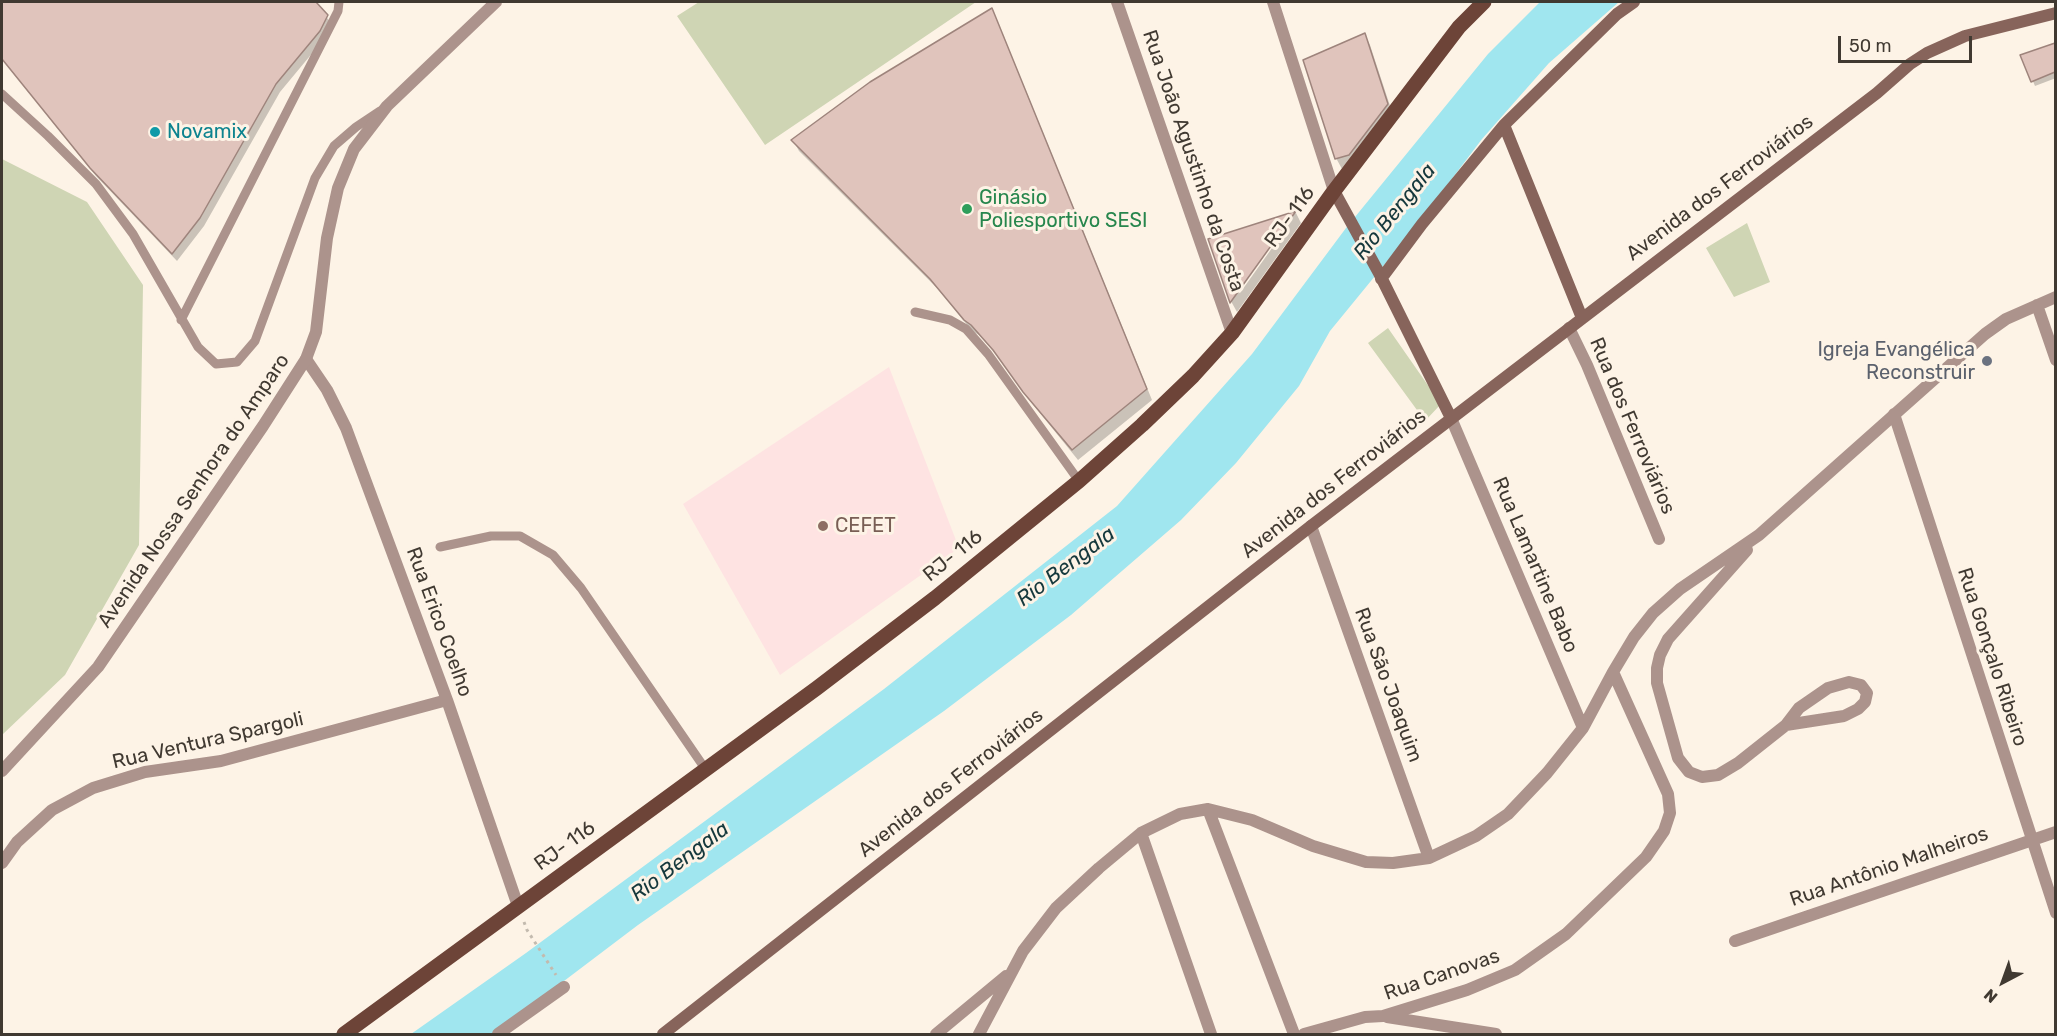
<!DOCTYPE html>
<html>
<head>
<meta charset="utf-8">
<style>
	body { margin:0 }
	#map { position:relative; width:2057px; height:1036px; overflow:hidden; background:#fdf3e6; font-family:Rubik,sans-serif }
	canvas { display:block }
	.frame { position:absolute; inset:0; border:3px solid #403931; pointer-events:none }
	.north { position:absolute; left:1973px; top:952px; width:60px; height:60px; -webkit-text-stroke:4px #fdf3e6; paint-order:stroke; rotate:221deg; font-size:16px; font-weight:700; line-height:24px; text-align:center; color:#403931 }
	.north::after { content:''; display:block; margin:auto; width:21px; height:27px; background:#403931; clip-path:polygon(50% 0,100% 100%,50% 72%,0 100%) }
	.scale { position:absolute; left:1838px; top:36px; width:134px; height:27px; box-sizing:border-box; border:3px solid #403931; border-top:0; padding-left:8px; font-size:18px; line-height:21px; white-space:nowrap; color:#403931; -webkit-text-stroke:4px #fdf3e6; paint-order:stroke }
</style>
</head>
<body>
<div id="map">
<canvas width="2057" height="1036"></canvas>
<div class="frame"></div>
<div class="north">N</div>
<div class="scale">50 m</div>
</div>
<script>
const context = document.querySelector('canvas').getContext('2d');
context.lineJoin = 'round';
function paint(path, color) { context.fillStyle = color; context.fill(path, 'evenodd'); }
const shape = rows => new Path2D(rows.map(r => 'M' + r).join(''));
function trace(path, color, width, dash) { context.strokeStyle = color; context.lineWidth = width; context.lineCap = dash ? 'butt' : 'round'; context.setLineDash(dash || []); context.stroke(path); }
function label(font, color, halo, rows, align = 'center') {
  context.font = font + ' Rubik,sans-serif'; context.lineWidth = 6; context.setLineDash([]); context.textBaseline = 'middle'; context.strokeStyle = halo; context.fillStyle = color; for (const [text, x, y, turn = 0] of rows) {
    context.save(); context.translate(x, y); context.rotate((+turn || 0) * Math.PI / 180); context.textAlign = isNaN(turn) ? turn : align; if (halo) context.strokeText(text, 0, 0); context.fillText(text, 0, 0); context.restore();
  }
}
paint(shape([
	[889,367,959,548,780,675,683,504]
]), '#fee3e2');
paint(shape([
	[699,2,976,2,765,145,677,16],
	[2,159,87,202,143,285,139,545,65,675,2,735],
	[1747,223,1770,282,1734,297,1706,248],
	[1388,328,1441,404,1425,421,1368,343]
]), '#cfd5b4');
paint(shape([
	[1540,2,1619,2,1549,63,1482,139,1420,221,1330,331,1299,386,1236,463,1181,520,1071,615,944,711,638,925,494,1034,411,1034,526,953,884,689,1117,506,1252,354,1346,228,1488,54]
]), '#a0e6ef');
paint(shape([
	[2,2,314,2,332,24,324,39,280,92,204,226,177,261,96,176,2,59],
	[991,10,997,20,1152,400,1078,460,1031,402,1001,360,979,335,972,331,938,289,799,151,793,140],
	[1365,35,1370,45,1393,115,1342,169,1336,158],
	[2056,44,2056,78,2035,86,2022,56],
	[1296,213,1301,223,1237,312,1232,303,1210,240],
	[1283,227,1287,227,1240,293,1237,291]
]), '#0003');
const building = shape([
	[2,2,316,2,328,15,320,31,276,84,200,218,172,254,90,168,2,59,2,2],
	[992,8,1147,389,1072,450,1023,392,993,350,971,325,964,320,930,279,791,140,870,82,992,8],
	[1365,33,1388,104,1349,155,1335,159,1303,60,1365,33],
	[2055,43,2055,72,2031,82,2020,55,2055,43],
	[1296,211,1230,303,1208,239,1296,211]
]);
paint(building, '#e0c4bc');
trace(building, '#9e847c', 1.5);
trace(shape([
	[524,922,527,930,556,975]
]), '#c3baae', 3, [3, 4.5]);
trace(shape([
	[2,94,48,136,96,184,133,234,198,347,216,364,237,362,255,341,315,178,334,146,356,127,380,111],
	[915,312,950,320,966,329,988,354,1079,481],
	[181,320,338,11,339,2],
	[440,547,491,536,520,536,553,555,581,588,706,770]
]), '#ac938c', 9);
trace(shape([
	[1117,2,1232,333],
	[2037,305,2056,360],
	[1569,328,1587,365,1659,539],
	[306,359,327,390,346,428,447,700,518,906],
	[1894,414,2056,913],
	[1451,418,1583,728],
	[1311,526,1429,858],
	[1747,550,1668,639,1660,655,1657,668,1657,683,1678,758,1689,772,1702,777,1718,775,1738,763,1786,725,1799,708,1828,688,1849,682,1861,685,1867,693,1865,702,1858,709,1844,716,1786,725],
	[1208,809,1294,1034],
	[1141,833,1211,1034],
	[2,863,17,842,52,810,93,788,145,772,221,761,447,700],
	[1735,941,2056,832],
	[1387,1017,1496,1034],
	[498,1034,564,987],
	[936,1034,1006,976],
	[979,1034,1023,951,1056,908,1099,868,1141,833,1180,814,1208,809,1252,820,1313,846,1366,862,1393,863,1429,858,1476,836,1508,814,1547,773,1583,728,1613,672,1634,637,1653,613,1680,589,1759,535,1985,334,2006,319,2056,297],
	[1304,1034,1365,1017,1383,1016,1467,990,1515,970,1566,934,1646,857,1664,831,1670,813,1668,794,1613,672]
]), '#ac938c', 12);
trace(shape([
	[1273,2,1334,191],
	[2,771,98,667,263,426,306,359,316,332,327,238,338,188,354,149,387,106,496,2]
]), '#ac938c', 12);
trace(shape([
	[1504,125,1582,318],
	[1334,191,1379,273,1451,418],
	[1381,279,1422,224,1504,125,1617,14,1634,2],
	[663,1034,1311,526,1877,93,1910,64,1927,53,1965,36,2056,13]
]), '#87645b', 12);
trace(shape([
	[344,1034,817,688,935,598,1079,481,1142,425,1193,376,1232,333,1334,191,1459,27,1484,2]
]), '#6d4438', 15);
for (const [x, y, r, color] of [
	[155,132,6,"#0f9aa8"],
	[967,209,6,"#2e9e5b"],
	[1987,361,6,"#6b7280"],
	[823,526,6,"#8d6e63"]
]) { const dot = new Path2D(); dot.arc(x, y, r, 0, 2 * Math.PI); context.fillStyle = color; context.fill(dot); trace(dot, '#fdf3e6', 2); }
label('20px', '#0d838f', '#fdf3e6', [
	["Novamix",167,132]
], 'left');
label('20px', '#403931', '#fdf3e6', [
	["Rua João Agustinho da Costa",1193,161,71],
	["Avenida dos Ferroviários",1720,188,-37],
	["RJ- 116",1290,217,-54],
	["Rua dos Ferroviários",1632,426,67],
	["Avenida dos Ferroviários",1334,484,-38],
	["Avenida Nossa Senhora do Amparo",194,491,-56],
	["RJ- 116",953,556,-39],
	["Rua Lamartine Babo",1535,565,67],
	["Rua Erico Coelho",439,622,70],
	["Rua Gonçalo Ribeiro",1992,657,72],
	["Rua São Joaquim",1388,685,70],
	["Rua Ventura Spargoli",208,741,-13],
	["Avenida dos Ferroviários",951,783,-38],
	["RJ- 116",565,846,-36],
	["Rua Antônio Malheiros",1889,867,-19],
	["Rua Canovas",1442,975,-19]
]);
label('20px', '#27864d', '#fdf3e6', [
	["Ginásio",979,198],
	["Poliesportivo SESI",979,221]
], 'left');
label('20px', '#5b616d', '#fdf3e6', [
	["Igreja Evangélica",1975,350],
	["Reconstruir",1975,373]
], 'right');
label('20px', '#785e54', '#fdf3e6', [
	["CEFET",835,526]
], 'left');
label('italic 21px', '#15383c', '#fdf3e6', [
	["Rio Bengala",1395,212,-51],
	["Rio Bengala",1066,567,-37],
	["Rio Bengala",680,862,-37]
]);
</script>
</body>
</html>
